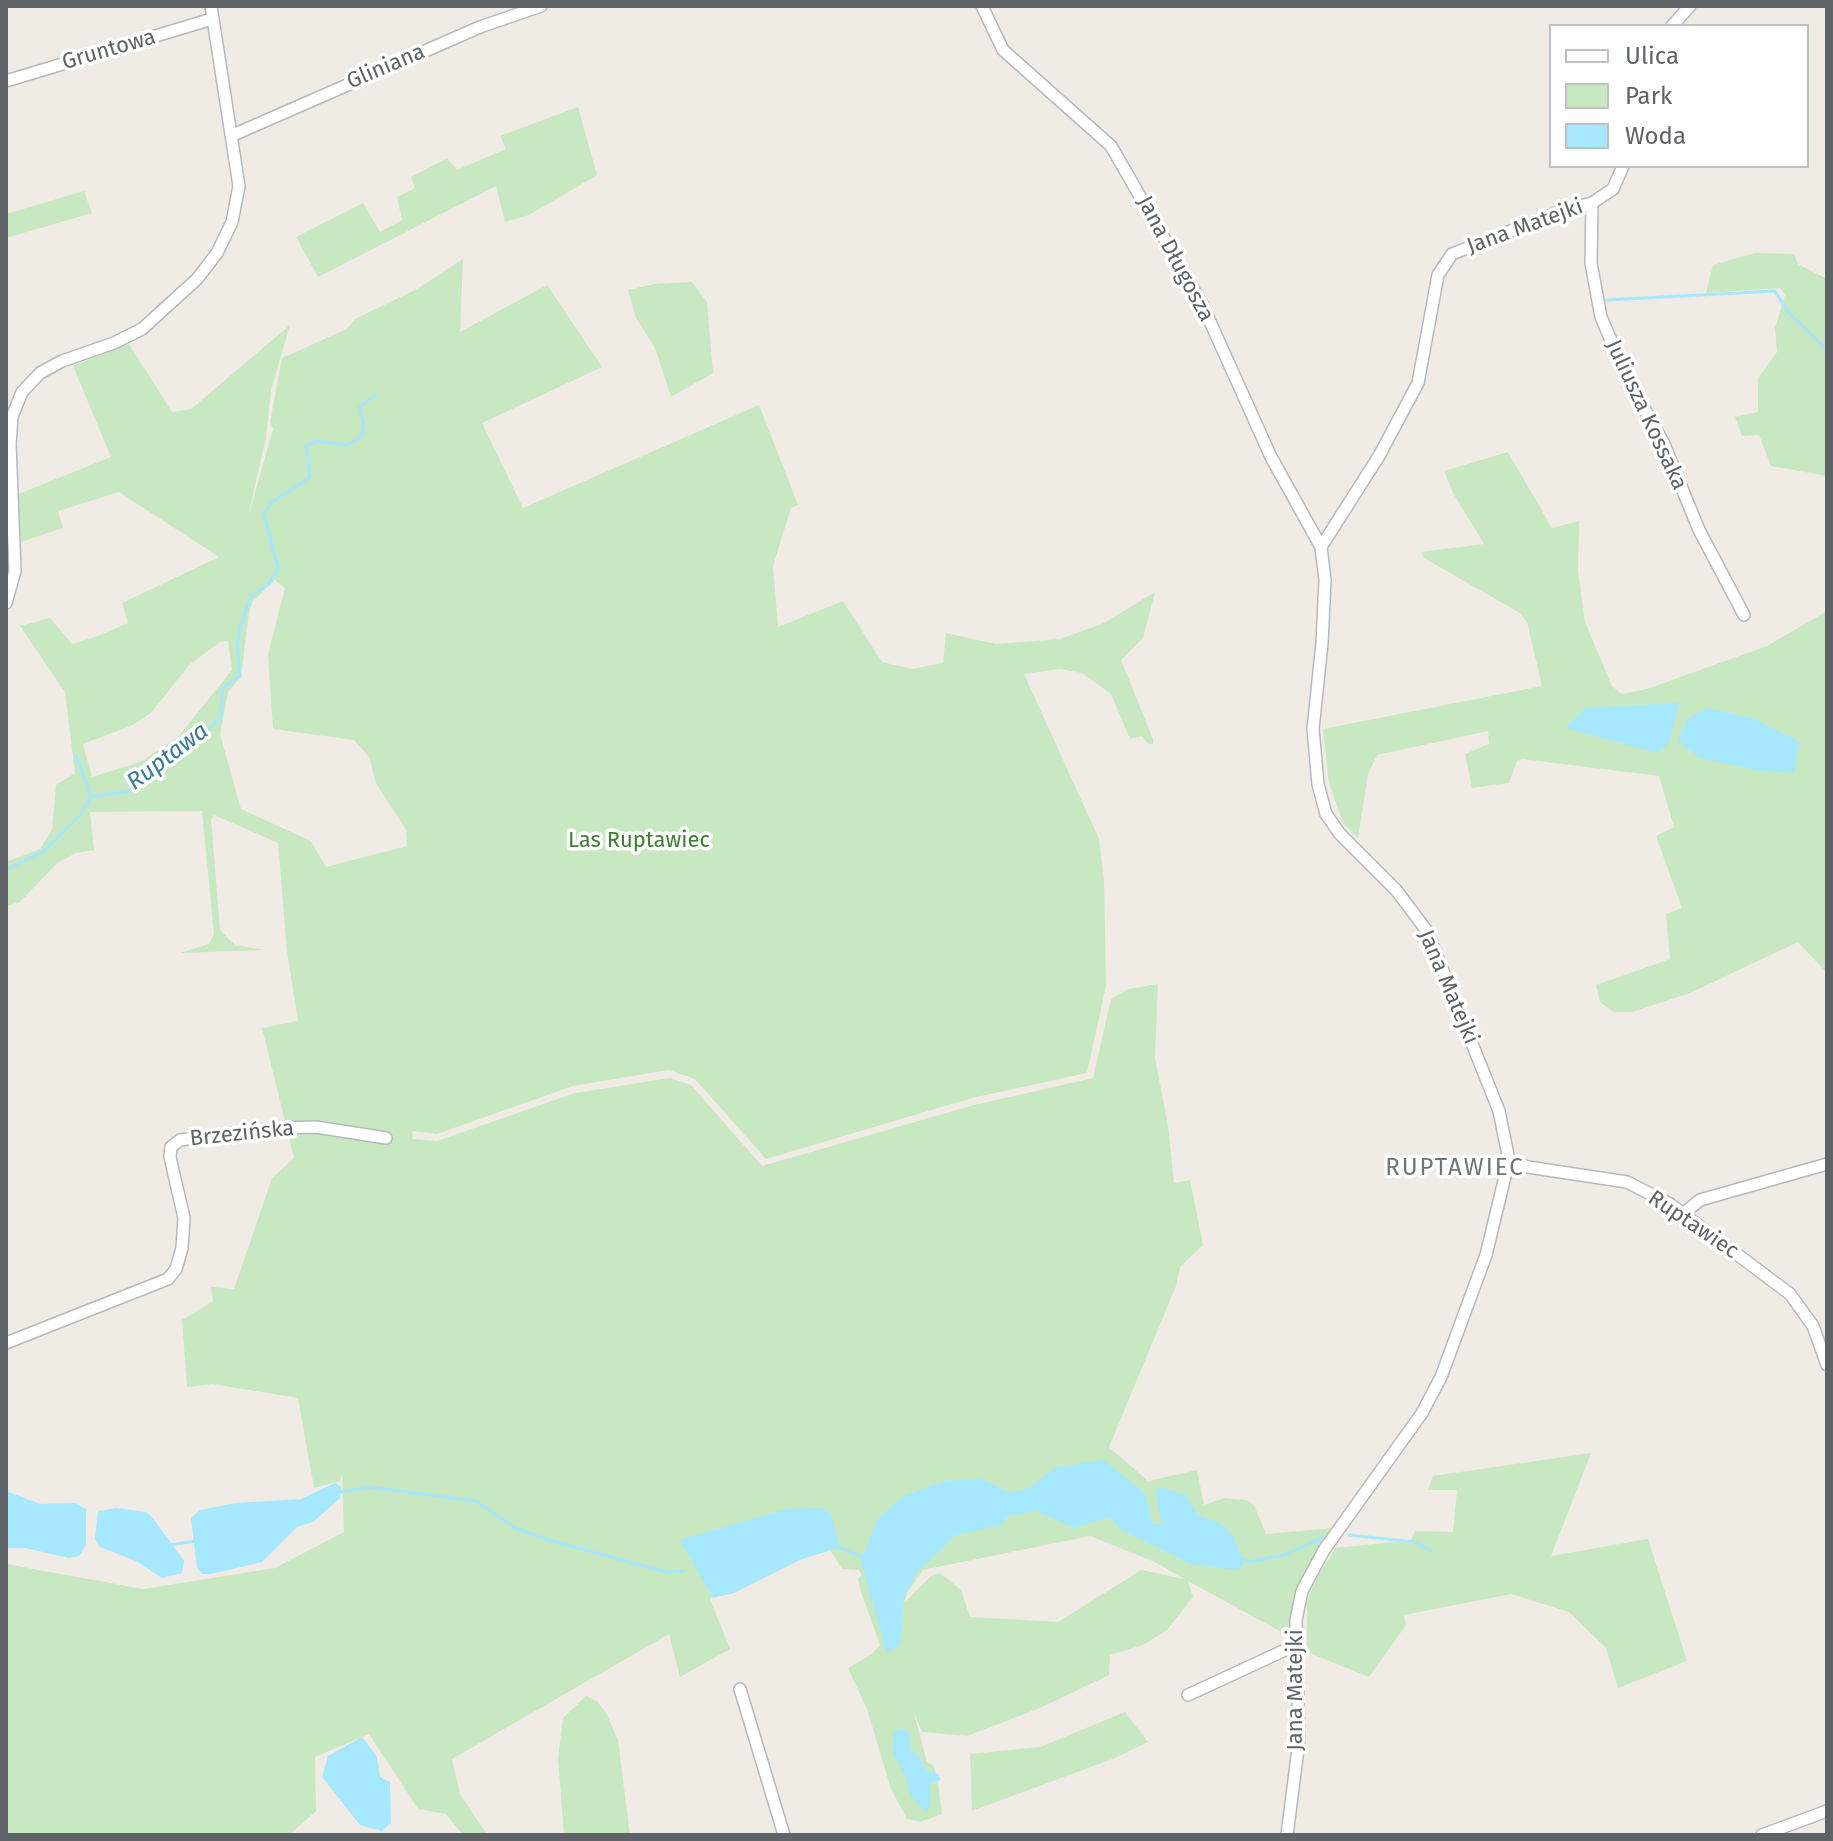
<!DOCTYPE html>
<html>
<head>
<meta charset="utf-8">
<style>
	body { margin:0 }
	#map { position:relative; width:1833px; height:1841px; overflow:hidden; background:#f0ece5; font-family:"Fira Sans",sans-serif }
	canvas { display:block }
	.frame { position:absolute; inset:0; border:8px solid #5d6366; pointer-events:none }
	.legend { position:absolute; left:1549px; top:24px; width:260px; height:144px; box-sizing:border-box; background:#fff; border:2px solid #bec1c2; margin:0; padding:10px 14px; list-style:none; font-size:24px; color:#5d6366 }
	.legend li { display:flex; align-items:center; gap:16px; height:40px }
	.legend b { width:40px; border:2px solid #bec1c2 }
</style>
</head>
<body>
<div id="map">
<canvas width="1833" height="1841"></canvas>
<div class="frame"></div>
<ul class="legend">
<li><b style="height:10px;background:#fff"></b>Ulica</li>
<li><b style="height:22px;background:#c8e8c1"></b>Park</li>
<li><b style="height:22px;background:#a6e8ff"></b>Woda</li>
</ul>
</div>
<script>
const context = document.querySelector('canvas').getContext('2d');
context.lineJoin = 'round';
function paint(path, color) { context.fillStyle = color; context.fill(path, 'evenodd'); }
const shape = rows => new Path2D(rows.map(r => 'M' + r).join(''));
function trace(path, color, width, dash) { context.strokeStyle = color; context.lineWidth = width; context.lineCap = dash ? 'butt' : 'round'; context.setLineDash(dash || []); context.stroke(path); }
function label(font, color, halo, rows, align = 'center') {
  context.font = font + ' "Fira Sans",sans-serif'; context.lineWidth = 7; context.setLineDash([]); context.textBaseline = 'middle'; context.strokeStyle = halo; context.fillStyle = color; for (const [text, x, y, turn = 0] of rows) {
    context.save(); context.translate(x, y); context.rotate((+turn || 0) * Math.PI / 180); context.textAlign = isNaN(turn) ? turn : align; if (halo) context.strokeText(text, 0, 0); context.fillText(text, 0, 0); context.restore();
  }
}
paint(shape([
	[578,107,597,175,529,215,505,222,496,186,318,277,296,237,363,203,380,232,402,220,397,197,415,188,411,177,447,158,457,170,506,149,500,136],
	[84,191,92,213,6,238,6,214],
	[1755,253,1794,254,1798,264,1827,279,1827,476,1771,466,1759,435,1742,436,1735,417,1758,412,1758,378,1777,352,1775,328,1785,295,1780,288,1706,293,1713,265],
	[463,259,460,332,547,285,602,367,482,423,523,508,759,405,798,505,791,508,773,566,778,627,843,601,882,662,912,669,943,663,946,633,996,644,1060,639,1102,624,1155,592,1143,638,1121,660,1153,739,1153,744,1148,744,1142,736,1130,739,1111,694,1082,673,1060,669,1024,674,1099,839,1104,881,1106,986,1087,1073,972,1098,766,1159,695,1079,669,1070,573,1086,437,1134,412,1131,413,1139,437,1141,575,1093,670,1078,691,1085,762,1166,974,1105,1093,1078,1111,999,1128,989,1158,984,1155,1058,1168,1125,1174,1183,1190,1180,1203,1245,1180,1267,1176,1286,1109,1447,1148,1481,1197,1470,1204,1505,1225,1498,1247,1500,1254,1505,1266,1534,1332,1528,1296,1587,1287,1635,1188,1581,1193,1597,1167,1630,1143,1645,1110,1655,1109,1675,1040,1708,967,1736,922,1732,914,1713,927,1762,933,1765,937,1776,942,1814,920,1822,907,1819,891,1789,867,1709,848,1668,872,1654,880,1645,860,1589,858,1578,862,1575,859,1570,842,1569,829,1548,718,1590,710,1599,730,1649,680,1677,669,1634,452,1759,460,1794,487,1835,463,1835,446,1814,418,1809,369,1734,315,1757,316,1811,289,1835,6,1835,6,1564,143,1589,275,1568,344,1532,342,1474,340,1481,314,1488,298,1398,212,1384,187,1387,182,1320,213,1301,211,1287,234,1289,272,1178,294,1158,262,1028,298,1021,287,951,278,843,214,815,211,819,220,930,235,945,265,950,180,953,209,944,214,934,202,811,90,812,94,850,76,853,57,863,20,902,6,906,6,862,40,849,52,830,56,785,75,773,65,692,20,626,50,618,72,644,98,636,128,623,122,603,219,557,119,492,58,511,63,528,21,542,16,495,111,457,73,366,129,344,172,412,191,409,290,325,271,390,266,438,248,517,273,429,270,422,282,358,347,329,355,319,417,289],
	[275,580,285,588,268,654,273,729,354,740,369,757,376,783,406,830,407,846,326,867,311,841,241,809,220,734,228,692,241,677,249,612,253,601],
	[228,641,232,670,178,737,140,762,92,777,83,744,133,725,151,713,189,665,220,642],
	[1090,1536,1155,1562,1184,1579,1141,1570,1058,1622,970,1617,961,1590,940,1573,931,1576,905,1602,907,1593,923,1570],
	[692,282,707,302,713,373,671,397,655,348,636,318,628,290,654,284],
	[1508,452,1552,528,1579,521,1578,571,1585,622,1612,686,1622,694,1647,689,1767,646,1827,611,1827,973,1798,942,1690,993,1632,1012,1614,1012,1600,1002,1596,985,1670,959,1666,914,1682,908,1656,836,1674,827,1659,776,1522,759,1517,761,1509,783,1472,788,1465,754,1489,744,1488,731,1377,755,1368,774,1358,838,1343,823,1329,783,1323,729,1542,686,1527,622,1520,613,1424,558,1421,552,1484,544,1453,493,1444,471],
	[1591,1453,1551,1556,1648,1539,1687,1661,1618,1688,1606,1648,1569,1612,1511,1594,1404,1615,1406,1625,1369,1677,1307,1652,1307,1602,1317,1577,1336,1548,1411,1540,1415,1531,1453,1532,1457,1490,1428,1490,1433,1476],
	[586,1696,597,1701,606,1713,618,1740,630,1835,564,1835,558,1758,563,1718],
	[1125,1712,1148,1742,1115,1758,972,1811,970,1754,1040,1747]
]), '#c8e8c1');
paint(shape([
	[1679,703,1669,743,1657,753,1565,728,1586,708],
	[1707,708,1752,718,1800,742,1794,773,1756,770,1700,758,1678,741,1687,719],
	[1103,1460,1144,1492,1153,1524,1162,1524,1155,1490,1164,1488,1186,1495,1198,1515,1223,1525,1234,1537,1244,1565,1236,1570,1191,1564,1120,1529,1110,1517,1074,1528,1036,1511,1007,1516,1002,1525,956,1535,917,1572,904,1597,900,1645,887,1653,861,1562,877,1520,902,1497,944,1481,981,1479,1010,1493,1029,1488,1055,1468],
	[335,1483,341,1487,340,1498,313,1522,297,1527,262,1562,211,1574,202,1574,197,1568,191,1518,200,1510,235,1503,301,1499],
	[6,1491,40,1504,75,1503,86,1509,86,1545,79,1556,69,1558,25,1548,6,1548],
	[116,1508,146,1512,152,1517,184,1561,182,1573,162,1578,136,1561,100,1547,95,1539,98,1511],
	[821,1508,831,1514,840,1547,800,1560,734,1593,713,1598,680,1540,787,1509],
	[901,1728,909,1734,910,1750,916,1753,927,1771,939,1774,940,1780,929,1784,931,1804,926,1812,910,1795,907,1779,893,1753,893,1733],
	[362,1737,377,1757,380,1777,390,1782,391,1823,382,1831,360,1825,322,1777,328,1756]
]), '#a6e8ff');
trace(shape([
	[1607,300,1775,291,1787,311,1827,350],
	[76,755,91,797],
	[6,870,43,852,81,814,91,797,129,791,184,752,221,717,223,688,240,676,237,642,245,611,252,595,269,584,278,568,264,514,272,502,310,477,306,446,316,441,346,445,361,437,364,426,359,407,376,395],
	[341,1492,369,1487,476,1501,515,1528,545,1539,666,1572,684,1571],
	[1349,1535,1415,1542,1430,1550],
	[169,1545,197,1541],
	[836,1546,862,1557],
	[1242,1559,1249,1562,1284,1555,1322,1538]
]), '#a6e8ff', 3);
const minor = shape([
	[982,6,1003,50,1111,146,1203,306,1271,457,1321,547],
	[1672,26,1690,6],
	[6,81,212,19],
	[233,135,480,27,541,6],
	[1592,203,1591,263,1601,317,1627,378,1663,442,1699,530,1744,615],
	[6,603,15,571,10,444,12,417,22,392,40,373,62,361,114,343,142,329,197,279,217,253,232,222,239,186,211,6],
	[1509,1160,1528,1167,1627,1182,1670,1204,1790,1294,1813,1326,1827,1365],
	[1683,1214,1700,1200,1827,1164],
	[6,1343,168,1279,176,1269,182,1248,184,1218,170,1157,171,1147,180,1140,277,1128,316,1127,386,1138],
	[740,1689,784,1835],
	[1188,1695,1298,1644],
	[1287,1835,1299,1741,1296,1620,1302,1591,1324,1550,1422,1413,1441,1377,1486,1255,1509,1160,1499,1111,1427,931,1396,890,1340,834,1326,814,1318,784,1313,729,1322,643,1325,580,1321,547,1379,456,1418,383,1438,275,1452,254,1564,210,1592,203,1613,189,1623,166],
	[1762,1835,1827,1811]
]);
trace(minor, '#b6b9bc', 14);
trace(minor, '#fff', 11);
label('22px', '#5d6366', '#fff', [
	["Gruntowa",109,50,-16],
	["Gliniana",386,67,-23],
	["Jana Matejki",1525,227,-20],
	["Jana Długosza",1175,259,62],
	["Juliusza Kossaka",1646,415,65],
	["Jana Matejki",1448,987,67],
	["Brzezińska",242,1134,-6],
	["Ruptawiec",1693,1225,34],
	["Jana Matejki",1296,1690,-90]
]);
label('22px', '#3b8230', '#fff', [
	["Las Ruptawiec",639,841]
]);
label('italic 24px', '#36799b', '#fff', [
	["Ruptawa",168,757,-37]
]);
context.letterSpacing = '2px';
label('24px', '#6e7578', '#fff', [
	["RUPTAWIEC",1455,1168]
]);
context.letterSpacing = '0px';
</script>
</body>
</html>
